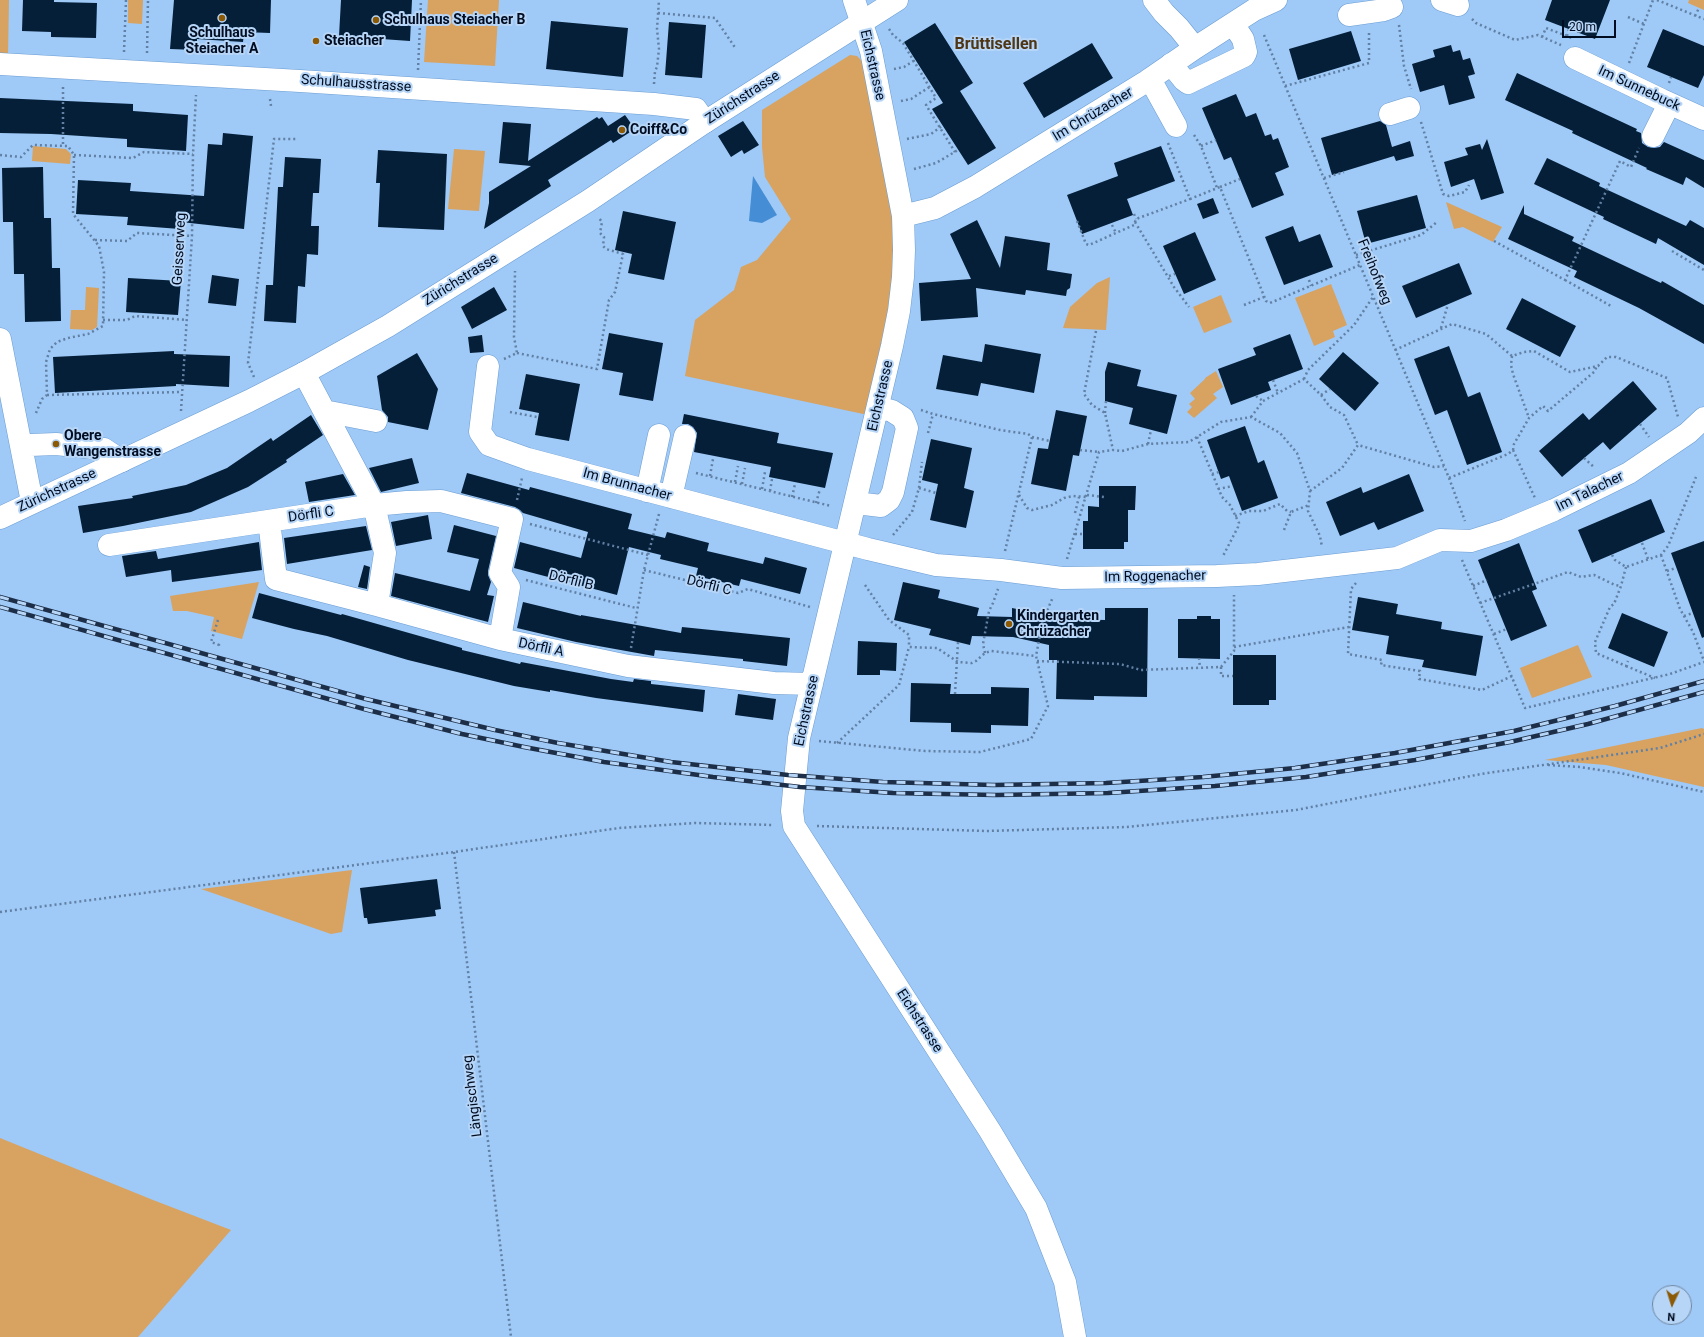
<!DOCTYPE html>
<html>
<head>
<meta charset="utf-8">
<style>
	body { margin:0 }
	#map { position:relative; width:1704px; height:1337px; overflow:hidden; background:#9fc9f6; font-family:Roboto,sans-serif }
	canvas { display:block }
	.north { position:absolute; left:1652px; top:1285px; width:40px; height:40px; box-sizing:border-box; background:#b6d5f7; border:1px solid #6d85a1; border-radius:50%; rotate:184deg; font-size:11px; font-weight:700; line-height:16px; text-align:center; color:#000d21 }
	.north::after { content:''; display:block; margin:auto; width:14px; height:18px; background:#8c5a05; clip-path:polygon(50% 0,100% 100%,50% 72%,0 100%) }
	.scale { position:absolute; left:1562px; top:20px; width:54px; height:18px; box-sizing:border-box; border:2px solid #000d21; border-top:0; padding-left:5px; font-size:12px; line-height:14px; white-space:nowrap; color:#000d21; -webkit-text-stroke:3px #b6d5f7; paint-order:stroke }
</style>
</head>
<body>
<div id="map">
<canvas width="1704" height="1337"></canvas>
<div class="north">N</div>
<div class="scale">20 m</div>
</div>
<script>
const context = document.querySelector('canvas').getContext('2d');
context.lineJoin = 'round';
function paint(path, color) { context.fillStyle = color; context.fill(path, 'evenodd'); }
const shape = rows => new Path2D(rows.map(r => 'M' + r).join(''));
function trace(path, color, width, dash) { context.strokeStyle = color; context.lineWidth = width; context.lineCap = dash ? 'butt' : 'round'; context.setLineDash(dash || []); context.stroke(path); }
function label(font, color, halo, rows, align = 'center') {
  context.font = font + ' Roboto,sans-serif'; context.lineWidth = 4; context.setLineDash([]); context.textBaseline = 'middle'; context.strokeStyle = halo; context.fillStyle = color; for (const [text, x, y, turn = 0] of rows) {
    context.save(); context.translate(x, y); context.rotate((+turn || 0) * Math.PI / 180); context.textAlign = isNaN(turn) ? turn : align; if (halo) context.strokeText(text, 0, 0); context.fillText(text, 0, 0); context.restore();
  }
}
paint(shape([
	[0,0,9,0,8,55,0,54],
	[128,0,143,0,142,24,128,23],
	[428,0,499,0,495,66,424,62],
	[1689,0,1704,0,1704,10,1688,3],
	[850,55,857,56,865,64,890,187,894,252,891,311,868,415,685,376,695,320,734,290,741,267,757,260,791,219,765,177,762,147,762,110],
	[33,146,66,149,71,154,70,164,32,161],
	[454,149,485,151,479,211,448,209],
	[1446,202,1502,227,1493,242,1463,227,1454,229],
	[1110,277,1106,330,1063,328,1070,307,1097,283],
	[1331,284,1347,325,1333,331,1335,337,1314,346,1295,298],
	[86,287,99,288,97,327,92,330,70,329,71,310,85,310],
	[1221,295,1232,322,1204,333,1193,307],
	[1216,371,1223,387,1213,394,1217,398,1194,418,1187,412,1192,407,1189,404,1195,399,1190,393,1205,379,1205,378],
	[259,582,242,639,211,631,214,617,187,611,173,611,170,596],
	[1578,645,1592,677,1532,698,1520,668],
	[1702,728,1704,729,1704,787,1606,765,1545,760],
	[352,870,342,932,331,934,201,889],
	[0,1138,153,1200,231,1230,138,1337,0,1337]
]), '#d8a260');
paint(shape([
	[753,176,777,215,762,223,749,221]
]), '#458dd5');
paint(shape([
	[23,0,54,0,54,2,97,3,96,38,51,37,51,32,22,31],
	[174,0,271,0,270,33,244,32,243,42,197,39,197,50,170,49],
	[341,0,412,0,410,41,339,36],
	[1552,0,1610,0,1595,39,1545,20],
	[551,21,628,28,623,77,546,69],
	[669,22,706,25,702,78,665,75],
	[935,23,973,83,960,91,996,148,968,165,932,109,943,103,904,42],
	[1663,29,1704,46,1704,75,1698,88,1647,67],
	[1351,31,1361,61,1298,80,1289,49],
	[1092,43,1113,78,1044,118,1023,83],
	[1451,45,1453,52,1460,50,1463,60,1470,58,1475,74,1468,76,1475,98,1449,105,1444,85,1420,92,1412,64,1435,57,1433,50],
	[1517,73,1637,129,1636,131,1641,133,1642,143,1648,147,1654,148,1660,147,1664,142,1704,160,1704,188,1686,177,1683,185,1646,169,1647,168,1572,133,1573,131,1505,100],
	[1236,94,1246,117,1256,113,1265,136,1271,134,1273,140,1278,138,1289,167,1275,173,1284,195,1252,208,1231,157,1224,160,1202,108],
	[0,98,133,104,133,111,188,115,186,151,127,147,127,139,51,134,0,133],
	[625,115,635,129,613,143,611,140,548,180,551,186,484,229,489,203,489,192,531,166,499,163,503,122,531,124,528,161,597,117,599,119,602,117,608,126],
	[743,121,759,145,744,154,742,150,731,157,718,136],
	[1380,121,1386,125,1392,147,1410,141,1414,156,1396,161,1394,156,1332,175,1321,138],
	[223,133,253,136,244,229,181,222,180,229,127,225,128,217,76,214,78,180,131,183,130,191,204,196,208,144,222,145],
	[1487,139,1504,193,1481,200,1474,179,1451,187,1444,162,1468,155,1465,148,1480,144,1482,150],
	[1161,146,1175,181,1127,199,1133,215,1082,234,1067,195,1118,176,1114,163],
	[378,150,447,154,444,230,378,227,380,183,376,183],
	[285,157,321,159,319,193,313,193,311,226,319,226,318,255,307,254,305,287,298,286,296,323,264,321,266,285,273,285,278,187,283,187],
	[1547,158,1600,183,1599,186,1686,226,1690,220,1704,228,1704,265,1658,238,1656,244,1603,219,1604,217,1534,184],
	[43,167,44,218,51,218,52,268,60,268,61,321,25,322,24,274,14,274,13,222,3,222,2,168],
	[1417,195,1426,228,1366,244,1357,211],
	[1213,198,1219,213,1203,219,1197,204],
	[1524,205,1524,214,1574,237,1572,241,1661,283,1662,281,1704,305,1704,344,1639,308,1574,277,1577,271,1508,239],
	[623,211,676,222,664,280,628,273,632,254,615,250],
	[977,220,1000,268,1005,236,1050,243,1047,270,1072,274,1070,288,1067,290,1066,296,1026,290,1025,295,976,288,978,317,921,321,919,283,971,279,950,234],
	[1293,226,1299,242,1320,234,1333,267,1284,285,1265,237],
	[1195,232,1216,280,1184,294,1163,246],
	[1459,263,1472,294,1416,318,1402,286],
	[212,275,239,279,236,306,208,303],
	[128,278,181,281,178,315,126,312],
	[494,287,507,310,472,329,461,307],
	[1522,298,1576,326,1560,357,1506,329],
	[609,333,663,343,653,401,619,395,623,373,602,369],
	[1290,334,1303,369,1268,382,1271,390,1231,405,1218,369,1256,355,1253,348],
	[482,335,484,352,470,353,468,337],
	[985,344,1041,354,1034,393,981,383,978,396,936,389,943,355,982,362],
	[1449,346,1468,397,1480,392,1502,452,1467,465,1447,410,1435,415,1414,359],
	[174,351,174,354,230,356,229,387,176,384,176,386,55,393,53,357],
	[1343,352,1379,383,1355,411,1319,379],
	[417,353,438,389,428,430,388,422,388,417,382,410,377,376],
	[1108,362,1141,370,1137,386,1177,395,1167,434,1129,424,1133,408,1105,401,1105,372],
	[526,374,580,384,569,441,535,435,539,413,519,409],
	[1633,381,1657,409,1610,450,1603,442,1562,477,1539,451,1583,413,1589,420],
	[1056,410,1087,416,1079,456,1073,455,1066,491,1031,484,1038,448,1048,449],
	[684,414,779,433,777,443,833,453,825,488,769,477,771,467,694,452,697,433,693,427,688,424,682,424],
	[311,415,323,435,286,460,287,462,248,487,191,512,123,526,83,533,78,506,133,498,132,496,186,485,227,468,271,438,273,441],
	[1245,426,1258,463,1264,460,1278,498,1242,511,1229,476,1221,479,1207,440],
	[931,439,972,448,964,488,974,491,966,528,930,520,938,484,922,480],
	[412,458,419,483,381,492,369,468],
	[467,473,529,490,530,487,632,514,628,529,665,538,667,532,709,543,707,551,763,564,765,557,807,568,800,594,741,579,739,586,696,576,698,568,660,559,661,555,629,547,617,595,514,568,520,542,581,558,588,532,523,513,520,510,515,507,461,493],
	[343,474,355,495,309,502,305,482],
	[1409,474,1424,511,1378,530,1374,522,1340,536,1326,502,1361,487,1363,493],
	[1099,486,1136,486,1135,510,1128,510,1128,542,1124,542,1124,549,1083,549,1083,521,1088,521,1088,506,1099,507],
	[1651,499,1665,532,1592,563,1578,530],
	[428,515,432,539,396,546,391,522],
	[454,525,496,536,488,571,488,575,491,582,487,595,494,596,488,622,391,596,395,573,470,591,479,559,447,552],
	[366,526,372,550,287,564,284,538],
	[1704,541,1704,637,1702,638,1671,553],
	[259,542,262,570,172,582,171,570,126,577,122,556,156,551,158,559],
	[1519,543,1537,589,1532,591,1547,626,1511,641,1478,560],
	[364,565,370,567,367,589,358,587],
	[903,582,940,590,938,598,979,608,977,616,1012,617,1012,608,1031,612,1029,618,1105,620,1105,608,1148,608,1147,697,1094,696,1094,700,1056,699,1057,660,1049,660,1049,645,1013,637,972,636,970,645,929,635,931,629,894,620],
	[259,593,341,615,342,614,462,648,462,650,520,664,521,662,611,679,633,682,634,679,651,681,651,684,705,690,703,712,596,698,550,690,550,692,514,686,408,660,327,636,294,629,252,618],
	[1358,597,1398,604,1396,614,1442,622,1441,629,1483,636,1476,676,1422,667,1424,660,1386,654,1389,636,1352,630],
	[523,602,581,616,581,615,681,633,682,627,790,638,787,666,743,661,743,659,655,650,654,656,576,642,517,628],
	[1622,613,1668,632,1654,667,1608,648],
	[1197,616,1211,616,1211,619,1220,619,1220,659,1178,658,1178,619,1197,619],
	[858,641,897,643,896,671,880,670,880,675,857,675],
	[1233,655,1276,655,1276,700,1269,700,1269,705,1233,705],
	[911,683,951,684,950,694,991,694,991,687,1029,688,1028,726,991,725,991,733,951,732,951,723,910,722],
	[738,694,776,699,773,720,735,715],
	[437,879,441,909,435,910,436,916,368,924,367,918,364,918,360,888]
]), '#051f39');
const minor = shape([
	[854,0,871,51,903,216,904,250,903,277,899,311,892,346,799,738,792,811,794,826,990,1131,1036,1208,1065,1282,1075,1337],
	[1154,0,1164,13,1179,28,1195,48],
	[1442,0,1458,5],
	[1349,15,1384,10,1392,7],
	[1575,58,1662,100,1704,119],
	[0,64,300,81,654,104,696,109,705,122],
	[1171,64,1184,80,1188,83,1244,56,1246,52,1243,39,1233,24],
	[1150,79,1176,126],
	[1390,114,1409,108],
	[1653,136,1669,104],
	[903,216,935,208,975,187,1147,81,1195,48,1254,10,1276,0],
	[0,339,32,502],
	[488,366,480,432,489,445,528,459,868,549,936,565,1001,570,1062,578,1217,576,1258,574,1397,558,1440,540,1471,541,1506,530,1554,510,1629,473,1688,433,1704,418],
	[304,373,374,505,385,553,377,605],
	[324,411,376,421],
	[22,449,30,445,56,444,104,449,122,461],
	[647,491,659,435],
	[671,497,685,436],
	[856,503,881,506,889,500,893,492,907,428,903,418,892,411,878,407],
	[269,521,276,579,377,605,500,639,628,666,774,683,812,684],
	[109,545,374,505,407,502,441,501,512,519,500,573,509,587,500,639]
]);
const major = shape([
	[0,518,249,401,304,373,388,326,588,201,705,122,897,0]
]);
trace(minor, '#6a9dd4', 23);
trace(major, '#6a9dd4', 23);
trace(shape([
	[1657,0,1704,19],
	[658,13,715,18,736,49],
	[1695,16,1699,8],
	[1628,17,1644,24],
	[1472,19,1476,23,1515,40,1538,35,1561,45],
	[1399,25,1404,66,1411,89],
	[889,29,893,35,903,43,936,98,926,105,955,152],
	[1264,35,1449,478,1465,521],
	[1567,36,1569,29],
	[1542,37,1546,28,1572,38],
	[124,52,126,0],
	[147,53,148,0],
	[1629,63,1653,0],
	[894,69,904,67,915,60],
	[418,70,421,0],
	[1669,83,1671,77],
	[654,84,655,71,657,67,659,49,657,29,659,0],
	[1285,86,1369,63,1369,32],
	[63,87,63,146],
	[270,99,271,106],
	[901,101,911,99,931,86],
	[1421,122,1443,194,1449,196,1465,192,1469,185],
	[1194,135,1201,146,1217,188],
	[907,139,931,134,942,126],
	[1168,143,1190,199,1220,187,1266,301,1270,303,1360,265],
	[1201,146,1216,140],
	[0,155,21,157,33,145,68,146,74,155,73,214,99,246,104,272,103,326,88,334,68,338,57,342,50,349,46,362,47,395,42,399,36,413],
	[74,155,133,158,144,152,193,154],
	[914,169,936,163,958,150],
	[1324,178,1344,172],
	[1220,187,1240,179],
	[1134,214,1136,219],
	[1077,221,1086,244,1089,245,1134,225,1136,219,1190,199],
	[1135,222,1174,287,1189,307],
	[1112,225,1116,233],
	[95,240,127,241,137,233,192,236],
	[1494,241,1565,280,1620,161,1631,167,1639,148],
	[1672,251,1704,270],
	[1356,255,1421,235,1437,222],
	[1169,276,1175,274],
	[1309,280,1311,286],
	[1565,280,1611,306],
	[1244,305,1264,297],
	[103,320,127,320,135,316,187,320],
	[1441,328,1448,304],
	[1096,331,1084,394,1092,405,1105,413,1113,450],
	[1395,350,1452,324,1486,334,1512,356,1524,352,1534,351,1570,372,1598,366,1607,357,1616,357,1667,378,1678,417],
	[517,353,597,369,609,300,615,292,623,254,606,249,603,246,604,237,600,233,602,222,599,218],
	[1512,356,1511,365,1513,374,1529,418],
	[504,359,517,353,514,337,515,271],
	[254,377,248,363,274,139,298,139],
	[1304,379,1308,370,1354,325,1373,297],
	[1273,380,1278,393],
	[47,395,182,392],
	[1321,395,1330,389],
	[1256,396,1263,401],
	[921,410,933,414,1000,430,1028,434,1032,437,1005,551],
	[181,411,192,236,193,154,196,95],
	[510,412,537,417],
	[1105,413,1106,401],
	[1251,417,1263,401,1304,379,1321,395,1330,407,1344,415,1358,445],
	[1640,424,1649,437],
	[928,433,933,414],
	[1032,437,1050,441],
	[1197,437,1222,497,1230,505,1239,523,1238,527,1223,556],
	[1148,444,1151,430],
	[1080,450,1099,452],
	[1513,450,1535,498],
	[1584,458,1595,468],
	[696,473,831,506],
	[1212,474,1219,472],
	[710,476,713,459],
	[1449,478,1508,454,1513,450,1514,444,1529,418,1543,406,1548,411,1594,372,1597,366],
	[735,482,738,466],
	[742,484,745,468],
	[919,488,936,493],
	[762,489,765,472],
	[1218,489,1233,486],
	[770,491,772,479],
	[1310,491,1342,468,1358,445,1434,467,1444,466],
	[1019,495,1027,508,1032,510,1052,505,1064,498,1073,496,1086,497],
	[1087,495,1104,497],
	[792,497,795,484],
	[517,500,522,478],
	[816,503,820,489],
	[1075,513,1079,497],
	[1235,516,1249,511,1263,511,1280,504,1287,511,1291,512],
	[530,524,648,555],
	[1284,530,1291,512,1309,505],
	[1075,534,1083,534],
	[893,535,912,512,919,488,922,462],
	[1642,543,1648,559],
	[1612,555,1615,560,1626,567,1661,555,1668,546,1696,477],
	[1661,555,1680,609,1693,632,1704,661],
	[1067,559,1099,452,1113,450,1122,451,1148,444,1189,442,1221,422,1251,417,1280,433,1297,453,1310,491,1308,511,1320,536,1322,547],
	[1462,560,1525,708,1670,674,1704,662],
	[1626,567,1621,586,1614,604,1610,607,1595,642,1596,653,1626,666,1628,661],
	[644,570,738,593,748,589,810,607],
	[1667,571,1676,568],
	[526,580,636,608],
	[1356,583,1351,589,1348,654,1382,660,1381,665,1420,671,1419,679,1482,690,1512,676],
	[865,585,889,620,909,635,909,647],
	[1473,586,1487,580],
	[1480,603,1568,572,1581,577,1594,575,1615,585,1621,586],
	[1684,616,1693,613],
	[218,620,211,642,219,645,218,647],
	[1494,634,1507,629],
	[1234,647,1349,627],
	[631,648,644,570,659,514],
	[985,653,983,644,989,611,993,603,998,589],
	[1199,658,1200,668],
	[1037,661,1120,664,1141,670,1221,667,1234,651,1234,595],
	[1626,666,1655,678],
	[1221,667,1221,676,1233,676],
	[955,694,958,642],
	[819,741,925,751,980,752,1031,739,1048,706,1036,656,1043,620,1053,597],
	[837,743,899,685,909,647,937,648,958,662,972,663,976,661,985,653,991,651,1036,656],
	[1548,765,1580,767,1620,773,1704,792],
	[817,826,987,831,1127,827,1296,810,1481,774,1660,748,1704,734],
	[454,852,511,1337],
	[0,912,454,852,619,828,695,823,774,825]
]), '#6180a4', 2.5, [2, 3]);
trace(minor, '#fff', 22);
trace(major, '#fff', 22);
const rail = shape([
	[0,597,366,699,495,730,558,743,671,762,788,775,883,782,994,785,1106,783,1203,777,1295,768,1395,753,1514,731,1615,706,1704,681],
	[0,607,364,709,462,734,524,747,604,762,713,777,800,787,893,793,996,795,1108,793,1215,786,1306,777,1415,760,1510,742,1588,724,1704,692]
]);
trace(rail, '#1d2f48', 4.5);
trace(rail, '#b6d5f7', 3, [9]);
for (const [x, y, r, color] of [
	[222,18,4,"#8c5a05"],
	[376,20,4,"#8c5a05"],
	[316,41,4,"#8c5a05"],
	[622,130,4,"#8c5a05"],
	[56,444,4,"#8c5a05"],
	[1009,624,4,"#8c5a05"]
]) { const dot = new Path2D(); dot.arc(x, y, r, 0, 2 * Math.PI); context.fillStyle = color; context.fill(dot); trace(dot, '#b6d5f7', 1.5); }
label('bold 14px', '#000d21', '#b6d5f7', [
	["Schulhaus Steiacher B",384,20],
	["Schulhaus",222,33,"center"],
	["Steiacher A",222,49,"center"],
	["Steiacher",324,41],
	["Coiff&Co",630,130],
	["Obere",64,436],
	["Wangenstrasse",64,452],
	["Kindergarten",1017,616],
	["Chrüzacher",1017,632]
], 'left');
label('14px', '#000d21', '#b6d5f7', [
	["Eichstrasse",872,65,77],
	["Schulhausstrasse",356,84,4],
	["Im Sunnebuck",1639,89,25],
	["Zürichstrasse",743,98,-33],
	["Im Chrüzacher",1093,115,-31],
	["Geisserweg",180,249,-87],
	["Freihofweg",1374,272,68],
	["Zürichstrasse",461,280,-32],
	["Eichstrasse",881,396,-77],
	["Im Brunnacher",627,485,15],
	["Zürichstrasse",57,491,-25],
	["Im Talacher",1590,492,-26],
	["Dörfli C",311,515,-8],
	["Im Roggenacher",1155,577,-1],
	["Dörfli B",571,581,14],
	["Dörfli C",709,586,14],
	["Dörfli A",541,648,12],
	["Eichstrasse",807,711,-78],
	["Eichstrasse",919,1021,57],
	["Längischweg",473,1096,-97]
]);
label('bold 16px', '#4e3514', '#b6d5f7', [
	["Brüttisellen",996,45]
]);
</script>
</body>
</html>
